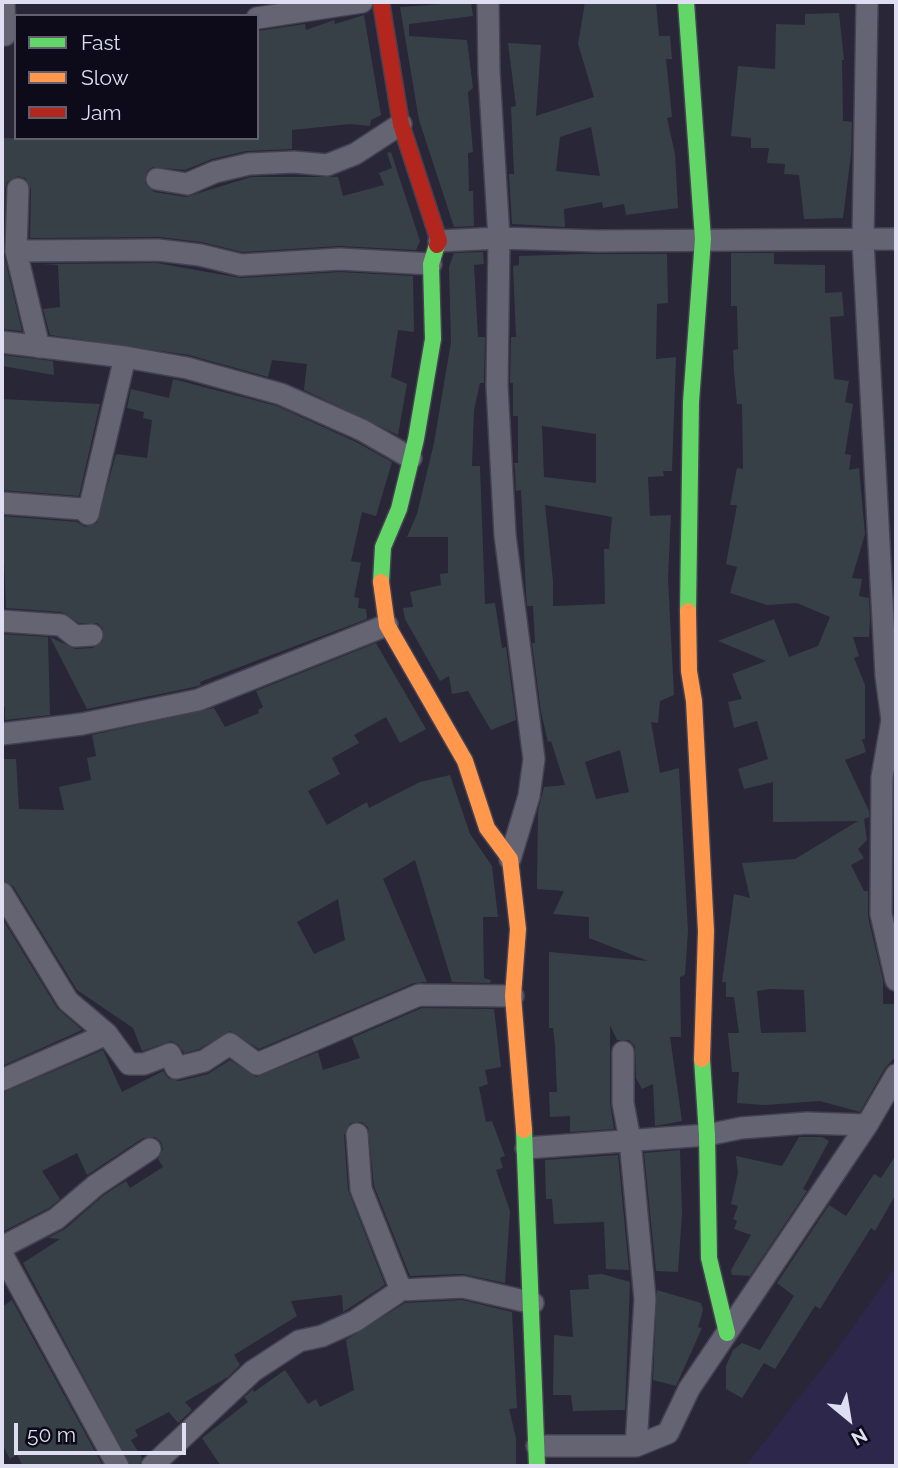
<!DOCTYPE html>
<html>
<head>
<meta charset="utf-8">
<style>
	body { margin:0 }
	#map { position:relative; width:898px; height:1468px; overflow:hidden; background:#292638; font-family:Raleway,sans-serif }
	canvas { display:block }
	.frame { position:absolute; inset:0; border:4px solid #deddf2; pointer-events:none }
	.legend { position:absolute; left:14px; top:14px; width:245px; height:126px; box-sizing:border-box; background:#0d0b19; border:2px solid #615f70; margin:0; padding:9px 12px; list-style:none; font-size:21px; color:#deddf2 }
	.legend li { display:flex; align-items:center; gap:14px; height:35px }
	.legend b { width:35px; border:2px solid #615f70 }
	.north { position:absolute; left:814px; top:1384px; width:70px; height:70px; -webkit-text-stroke:5px #0d0b19; paint-order:stroke; rotate:150deg; font-size:19px; font-weight:700; line-height:28px; text-align:center; color:#deddf2 }
	.north::after { content:''; display:block; margin:auto; width:24px; height:32px; background:#deddf2; clip-path:polygon(50% 0,100% 100%,50% 72%,0 100%) }
	.scale { position:absolute; left:14px; top:1423px; width:172px; height:32px; box-sizing:border-box; border:4px solid #deddf2; border-top:0; padding-left:9px; font-size:21px; line-height:24px; white-space:nowrap; color:#deddf2; -webkit-text-stroke:5px #0d0b19; paint-order:stroke }
</style>
</head>
<body>
<div id="map">
<canvas width="898" height="1468"></canvas>
<div class="frame"></div>
<ul class="legend">
<li><b style="height:9px;background:#63d668"></b>Fast</li>
<li><b style="height:9px;background:#ff974d"></b>Slow</li>
<li><b style="height:9px;background:#b3261e"></b>Jam</li>
</ul>
<div class="north">N</div>
<div class="scale">50 m</div>
</div>
<script>
const context = document.querySelector('canvas').getContext('2d');
context.lineJoin = 'round';
function paint(path, color) { context.fillStyle = color; context.fill(path, 'evenodd'); }
const shape = rows => new Path2D(rows.map(r => 'M' + r).join(''));
function trace(path, color, width, dash) { context.strokeStyle = color; context.lineWidth = width; context.lineCap = dash ? 'butt' : 'round'; context.setLineDash(dash || []); context.stroke(path); }
paint(shape([
	[896,1266,896,1466,745,1466,836,1351]
]), '#2c274b');
paint(shape([
	[471,2,473,16,409,24,409,36,467,40,473,88,468,92,473,152,468,153,469,191,473,191,474,226,454,227,419,120,400,7],
	[585,2,656,2,659,36,670,36,672,59,666,59,672,117,667,118,675,154,678,208,626,215,624,204,603,208,602,202,564,209,565,227,512,224,509,174,514,174,511,107,516,106,508,43,541,45,536,116,594,97,578,44],
	[591,127,600,176,556,171,560,137],
	[839,13,844,60,842,60,843,121,852,122,851,154,843,218,804,219,799,175,784,174,785,164,767,163,769,148,751,148,751,138,731,136,738,66,775,69,776,24,805,25,805,14],
	[364,15,381,115,371,120,370,126,350,124,292,130,292,149,246,151,212,159,185,170,153,167,147,171,145,183,154,192,186,197,251,177,338,177,343,196,384,185,379,173,392,168,387,153,391,152,420,241,416,250,339,246,242,252,202,242,159,237,30,238,31,189,25,178,18,176,7,182,5,188,3,251,22,331,2,329,2,138,257,138,257,31,305,24,306,30,334,20,335,24],
	[483,252,484,264,474,265,478,337,485,337,484,383,480,383,474,410,472,466,480,466,485,604,495,603,502,648,506,647,516,720,491,730,468,691,452,694,449,676,440,681,405,619,403,608,413,607,410,592,441,585,440,574,448,573,448,537,407,537,417,514,434,443,451,342,449,267,454,253],
	[731,253,774,253,774,264,825,265,825,293,842,292,844,316,830,317,834,379,849,381,845,402,853,404,845,454,851,455,849,470,859,468,865,534,852,578,862,579,859,596,869,598,870,618,869,637,853,637,859,656,854,658,865,685,865,739,862,739,866,752,845,760,869,811,869,817,864,819,867,840,858,849,864,858,851,865,864,891,868,891,868,917,883,980,883,1004,896,1004,896,1056,885,1068,860,1112,820,1101,765,1105,737,1103,739,1072,732,1072,728,1033,739,1033,734,997,726,997,726,982,722,982,734,894,750,898,742,863,795,859,858,821,773,822,773,782,744,789,738,769,768,759,757,721,734,728,728,702,742,699,732,674,766,661,718,641,774,619,789,657,818,646,830,617,797,603,767,605,730,593,737,567,726,564,737,505,730,505,737,468,743,469,742,404,737,404,734,372,733,350,738,349,737,306,731,306],
	[770,989,804,990,806,1032,761,1033,757,991],
	[582,254,667,254,668,303,657,304,656,359,676,357,672,471,663,471,664,476,648,477,650,516,671,515,668,578,674,695,660,701,658,723,651,722,660,773,679,768,688,931,685,975,680,977,681,1037,670,1037,682,1121,655,1126,653,1084,642,1089,636,1078,635,1046,629,1040,617,1040,610,1025,610,1103,614,1129,570,1132,570,1116,550,1117,549,1092,557,1092,555,1045,553,1028,549,1028,549,952,648,961,589,938,589,917,553,914,564,891,537,889,538,811,544,787,565,785,551,741,548,742,541,712,532,643,535,643,533,606,527,606,526,593,521,490,516,491,515,469,514,463,518,463,518,416,513,416,513,383,510,383,511,337,516,337,513,266,519,265,519,256],
	[542,426,596,434,596,483,544,477],
	[545,505,612,517,609,549,604,549,605,604,553,606,553,581],
	[620,750,629,792,596,799,585,762],
	[157,263,241,278,340,272,413,276,414,332,398,330,391,377,407,384,398,435,304,390,307,364,272,360,268,377,189,355,50,335,43,309,60,307,58,265,42,264],
	[2,355,53,361,54,375,2,366],
	[173,379,277,406,356,442,392,462,376,516,362,512,351,561,361,563,354,597,359,598,358,608,366,609,367,619,200,682,201,685,194,687,87,709,50,637,75,649,93,648,103,641,103,628,97,623,79,623,62,612,6,608,2,516,77,522,85,527,97,523,116,454,147,458,152,420,143,418,144,412,127,408,131,389,169,398],
	[2,399,100,404,79,496,2,490],
	[2,634,48,637,50,715,5,720,5,707,2,708],
	[376,643,426,729,400,743,386,717,354,735,359,743,332,758,340,774,308,791,327,825,367,802,369,808,420,782,450,775,470,834,492,866,498,917,483,917,484,978,491,980,490,983,452,982,415,860,383,879,427,982,414,983,259,1049,230,1031,199,1049,184,1053,178,1044,171,1041,142,1051,133,1028,77,990,13,886,2,880,2,759,16,759,19,809,64,810,59,787,91,780,87,758,96,756,92,735,214,708,225,727,259,713,258,710,263,707,256,691],
	[338,899,345,940,314,954,297,922],
	[2,918,57,1008,82,1030,2,1066],
	[422,1008,494,1009,501,1067,485,1070,488,1084,479,1087,486,1122,492,1121,505,1156,500,1158,503,1168,496,1170,510,1211,505,1283,463,1274,410,1276,374,1186,368,1127,362,1122,350,1123,344,1135,348,1190,385,1285,343,1312,342,1295,291,1301,297,1316,234,1355,240,1365,228,1377,185,1402,192,1410,178,1423,169,1412,135,1430,138,1436,131,1440,142,1458,139,1466,131,1466,23,1263,60,1239,48,1238,65,1229,104,1195,126,1181,130,1188,163,1167,158,1159,163,1149,161,1142,155,1137,143,1138,87,1175,77,1153,42,1171,60,1199,49,1208,2,1232,2,1093,103,1050,122,1092,163,1071,168,1078,179,1081,208,1074,230,1060,256,1077,318,1052,323,1070,360,1058,352,1038],
	[799,1137,822,1137,829,1141,803,1189,807,1191,750,1276,732,1275,731,1270,751,1235,734,1229,737,1221,733,1219,738,1206,731,1204,738,1173,736,1156,782,1166],
	[680,1150,682,1214,678,1272,656,1271,644,1153],
	[618,1155,629,1270,606,1269,604,1222,554,1224,552,1199,546,1199,545,1160],
	[896,1155,896,1194,875,1231,871,1228,820,1309,815,1306,775,1369,764,1363,742,1398,726,1389,726,1366,733,1350,742,1343,760,1350,794,1296,777,1283,829,1205,846,1216,874,1174,881,1178],
	[602,1274,630,1282,625,1410,573,1411,571,1395,553,1395,554,1335,573,1337,570,1290,589,1289,588,1275],
	[657,1290,701,1303,703,1310,698,1327,702,1328,676,1386,653,1380],
	[12,1300,103,1466,23,1466,17,1455,10,1459,2,1444,2,1307],
	[462,1300,512,1312,517,1408,509,1409,516,1438,516,1466,221,1466,202,1438,248,1402,244,1397,253,1389,254,1392,285,1370,308,1404,316,1399,320,1407,354,1390,346,1340,405,1303]
]), '#374047');
const street = shape([
	[4,2,5,35],
	[488,2,489,72,499,238,497,386,505,535,534,759,529,796,510,859],
	[867,2,863,241,886,676,892,720,882,777,881,914,896,980],
	[257,18,362,2],
	[157,179,187,184,215,172,249,164,294,162,327,165,355,154,401,124],
	[18,189,16,251,39,347],
	[439,241,499,238,598,241,896,239],
	[16,251,158,250,200,255,241,265,340,259,431,264],
	[2,342,125,357,187,368,281,394,362,430,411,458],
	[2,503,83,509,88,514,125,357],
	[2,621,61,625,75,636,92,635],
	[2,734,82,724,198,700,387,625],
	[2,893,68,1001,107,1034,129,1064,144,1064,170,1054,176,1068,204,1061,230,1044,257,1064,419,995,513,996],
	[623,1052,623,1103,630,1140,645,1299,636,1446],
	[2,1080,107,1034],
	[357,1134,361,1189,401,1290],
	[526,1148,707,1135,741,1128,807,1123,867,1125],
	[2,1247,56,1219,96,1185,150,1149],
	[2,1254,118,1466],
	[537,1446,636,1446,668,1433,689,1389,867,1125,896,1075],
	[152,1466,253,1371,299,1341,322,1336,355,1321,401,1290,463,1287,533,1303]
]);
const fast = shape([
	[686,2,703,239,691,402,688,611],
	[381,582,383,547,399,509,416,439,433,339,431,264,437,245],
	[702,1059,707,1135,709,1258,727,1333],
	[524,1130,537,1466]
]);
const slow = shape([
	[381,582,387,625,465,761,487,828,510,859,518,929,513,996,524,1130],
	[688,611,689,671,694,701,706,931,702,1059]
]);
const jam = shape([
	[381,2,401,124,439,241,437,245]
]);
trace(street, '#444150', 24);
trace(fast, '#444150', 19);
trace(slow, '#444150', 19);
trace(jam, '#444150', 19);
trace(street, '#656473', 21);
trace(fast, '#63d668', 16);
trace(slow, '#ff974d', 16);
trace(jam, '#b3261e', 16);
</script>
</body>
</html>
